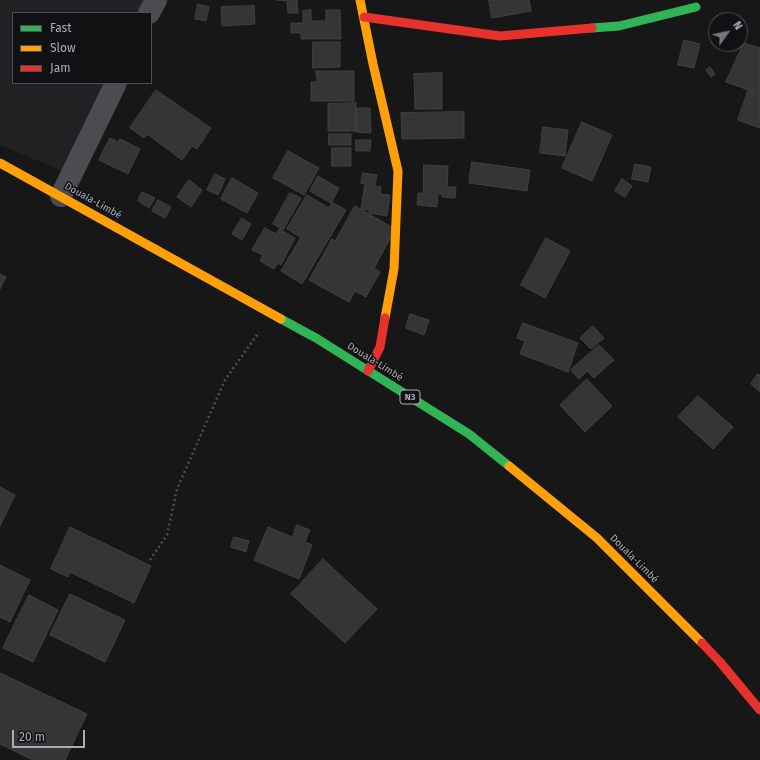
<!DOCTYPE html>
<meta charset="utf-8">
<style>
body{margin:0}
#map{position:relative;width:760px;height:760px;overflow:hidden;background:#171717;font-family:"Fira Sans",sans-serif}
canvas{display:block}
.legend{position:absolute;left:12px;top:12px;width:140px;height:72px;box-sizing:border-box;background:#111113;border:1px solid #4d4f55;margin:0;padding:5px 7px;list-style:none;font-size:12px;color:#a8adb8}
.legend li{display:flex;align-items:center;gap:8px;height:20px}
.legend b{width:20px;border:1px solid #4d4f55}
.north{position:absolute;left:708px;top:12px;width:40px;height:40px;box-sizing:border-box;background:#111113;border:1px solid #4d4f55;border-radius:50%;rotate:57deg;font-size:11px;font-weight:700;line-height:16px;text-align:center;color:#a8adb8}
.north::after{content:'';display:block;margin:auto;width:14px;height:18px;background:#757880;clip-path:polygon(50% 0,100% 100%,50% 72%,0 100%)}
.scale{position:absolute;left:12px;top:730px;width:73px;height:18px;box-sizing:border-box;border:2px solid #a8adb8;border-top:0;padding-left:5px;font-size:12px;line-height:14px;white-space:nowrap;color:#a8adb8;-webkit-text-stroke:3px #111113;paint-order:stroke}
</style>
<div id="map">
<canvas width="760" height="760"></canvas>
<ul class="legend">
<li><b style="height:5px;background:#30b455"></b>Fast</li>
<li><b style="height:5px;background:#ff9f0a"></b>Slow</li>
<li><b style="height:5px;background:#e5322d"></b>Jam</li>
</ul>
<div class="north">N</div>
<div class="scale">20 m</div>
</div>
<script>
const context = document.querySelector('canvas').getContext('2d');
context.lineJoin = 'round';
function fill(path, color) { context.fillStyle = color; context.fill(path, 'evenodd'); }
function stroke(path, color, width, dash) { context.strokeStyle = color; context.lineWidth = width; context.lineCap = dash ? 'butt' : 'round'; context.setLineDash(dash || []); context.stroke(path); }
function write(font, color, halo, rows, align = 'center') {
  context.font = font + ' "Fira Sans",sans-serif'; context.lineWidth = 3; context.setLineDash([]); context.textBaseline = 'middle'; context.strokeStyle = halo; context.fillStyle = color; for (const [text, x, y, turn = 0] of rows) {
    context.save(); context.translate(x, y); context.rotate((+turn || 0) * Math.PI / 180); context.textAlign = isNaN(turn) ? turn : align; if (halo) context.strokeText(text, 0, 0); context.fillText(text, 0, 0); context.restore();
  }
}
fill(new Path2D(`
 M0,0h163l-12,25v-12h-138v70h112l-48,94 -77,-32z`), '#212123');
const building = new Path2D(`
 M277,0h20l1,13h-10l-1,-12z
 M489,0h40l2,11 -39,7z
 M198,4l11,3 -3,14 -11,-2z
 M254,6l1,18 -33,2 -1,-19z
 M311,10v11h15v-11h14l1,29h-40v-6h-10v-10h12v-12z
 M684,40l16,4 -6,24 -16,-3z
 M313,42h27v25l-27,1z
 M744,43l16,5v46l-34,-12z
 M710,67l5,7 -4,3 -5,-7z
 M316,71h38v30h-43v-19h6z
 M442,73v36h-27l-1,-35z
 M156,90l55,38 -14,21 -5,-3 -10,14 -35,-26 -3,4 -14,-10z
 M748,91l12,4v33l-22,-8z
 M356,103v28h-28v-27z
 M357,108h13l1,25 -14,-1z
 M464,112v26l-62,1 -1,-26z
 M582,122l30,13 -20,46 -30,-13z
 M543,127l25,3 -3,26 -25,-3z
 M329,134h22v11h-22z
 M110,138l8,4 2,-3 20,10 -12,25 -29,-14z
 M356,140h15l-1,11h-14z
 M332,148h19v18h-19z
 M288,151l31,17 -15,27 -31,-17z
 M472,162l58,8 -3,21 -58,-8z
 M635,164l16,3 -3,15 -16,-3z
 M424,165l24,1 -1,21h9l-1,11 -13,-1v-3h-4l-1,13 -20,-2 1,-12h5z
 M363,173l14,2 -2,11 6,1 -1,7 10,1 -3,21 -18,-3v-3l-8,-1 4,-25 -4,-1z
 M215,174l10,5 -7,16 -11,-5z
 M318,176l21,12 -8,15 -21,-12z
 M232,178l26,15 -11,20 -26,-14z
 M622,179l10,7 -7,11 -10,-6z
 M189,180l13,10 -11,17 -14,-10z
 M142,192l13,6 -6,10 -11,-7z
 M290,193l11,5 -18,32 -10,-6z
 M307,195l22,13 3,-6 14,8 -44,74 -21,-13 20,-34 -14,-8z
 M158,200l13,7 -6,11 -13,-7z
 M355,206l40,23 -21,39 6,4 -14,25 -11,-6 -6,11 -40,-22 23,-41 3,2z
 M242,218l9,6 -9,16 -10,-6z
 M265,228l11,6 3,-5 16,9 -14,27 -3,-2 -4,6 -14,-8 3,-6 -11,-5z
 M546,238l24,13 -25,47 -24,-13z
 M0,274l6,3 -6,12z
 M410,314l19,6 -5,15 -18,-7z
 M523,323l55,20 -10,29 -48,-18 5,-13 -8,-3z
 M593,326l11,12 -13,11 -11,-11z
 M599,345l15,15 -20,18 -7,-7 -8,8 -8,-9z
 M758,374l2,1v17l-9,-8z
 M587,379l25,27 -27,26 -25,-27z
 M698,396l35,31 -20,22 -35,-32z
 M0,487l15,8 -15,31z
 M297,525l13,5 -5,12 7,3 -13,34 -45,-19 14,-33 24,10z
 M70,527l81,39 -17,37 -64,-31 -2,5 -17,-8z
 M234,537l15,4 -3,11 -15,-5z
 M323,559l54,50 -32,34 -54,-49z
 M0,565l30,15 -20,42 -10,-5z
 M70,594l55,26 -20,42 -55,-27z
 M29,595l29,15 -25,52 -30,-14z
 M0,673l87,41 -22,46h-32l-33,-16z`);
fill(building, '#353536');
stroke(building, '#3f4043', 1);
stroke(new Path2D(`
 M150,560l17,-25 10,-46 48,-109 34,-48`), '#4d4e52', 2.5, [2, 3]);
stroke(new Path2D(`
 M149,13l7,-13
 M61,196l55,-113`), '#4b4c50', 22);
stroke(new Path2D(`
 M592,28l27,-2 77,-19
 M281,319l35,19 153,96 40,32`), '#30b455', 9);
stroke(new Path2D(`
 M360,0l13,64 25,107 -4,98 -9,49
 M0,163l281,156
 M509,466l88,72 105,105`), '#ff9f0a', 9);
stroke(new Path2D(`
 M364,17l136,19 92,-8
 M368,371l12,-24 5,-29
 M702,643l18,19 40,48`), '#e5322d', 9);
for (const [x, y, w] of [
 [410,397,20]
]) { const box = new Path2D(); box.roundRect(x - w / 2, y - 7, w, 14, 3); context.fillStyle = '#111113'; context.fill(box); stroke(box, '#a8adb8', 1); }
write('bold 9px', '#a8adb8', null, [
 ["N3",410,397]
]);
write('10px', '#a8adb8', '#111113', [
 ["Douala-Limbé",93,201,29],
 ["Douala-Limbé",375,362,32],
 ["Douala-Limbé",634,559,45]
]);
</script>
